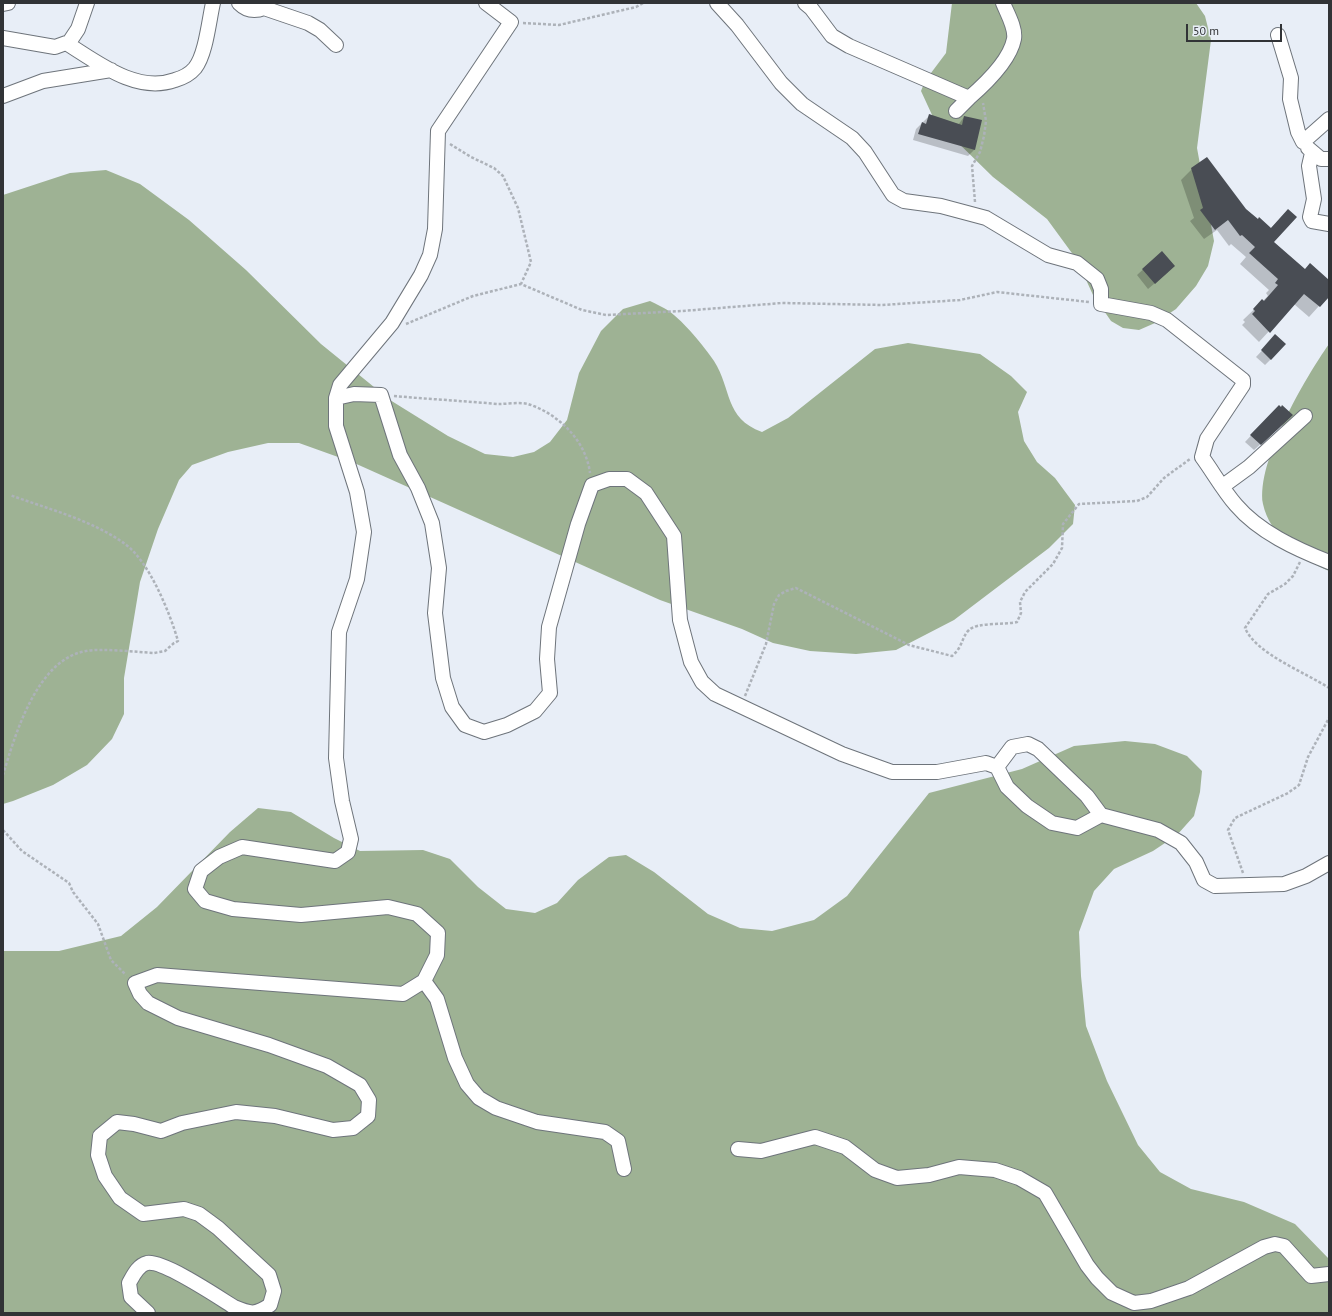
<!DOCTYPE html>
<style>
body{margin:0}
#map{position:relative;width:1332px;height:1316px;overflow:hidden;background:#e8eef7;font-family:"PT Sans",sans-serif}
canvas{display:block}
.frame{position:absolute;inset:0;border:4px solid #313336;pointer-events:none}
.scale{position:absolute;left:1186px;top:24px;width:96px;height:18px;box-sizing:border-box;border:2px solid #313336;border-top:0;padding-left:5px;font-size:12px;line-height:14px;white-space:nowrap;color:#313336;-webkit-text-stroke:3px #e8eef7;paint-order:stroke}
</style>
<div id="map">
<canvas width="1332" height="1316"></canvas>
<div class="frame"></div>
<div class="scale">50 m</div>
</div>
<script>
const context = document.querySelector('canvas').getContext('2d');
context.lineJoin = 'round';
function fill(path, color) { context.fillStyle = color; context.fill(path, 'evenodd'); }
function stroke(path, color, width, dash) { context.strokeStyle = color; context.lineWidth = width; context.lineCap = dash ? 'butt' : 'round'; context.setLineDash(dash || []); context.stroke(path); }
fill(new Path2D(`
 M952,3h244l9,13 6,24 -14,108 17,93 -6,25 -12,20 -20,23 -21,14 -16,7 -16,-2 -12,-7 -18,-26 -16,-35 -30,-41 -54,-42 -46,-45 -14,-15 -12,-26 4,-10 21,-28z
 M106,170l34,14 49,36 57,50 75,74 69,56 58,36 37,18 28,3 21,-5 16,-10 17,-22 12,-47 22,-42 22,-22 27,-8c6,3 13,6 19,10 15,11 35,35 45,50 18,28 10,57 48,71l26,-14 87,-69 33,-6 72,11 31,22 16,16 -9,20 6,29 13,21 18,16 20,27 -2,19 -24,24 -95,72 -58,30 -40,4 -46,-3 -37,-8 -31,-14 -82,-29 -308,-138 -53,-19h-31l-40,9 -36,13 -13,15 -21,49 -18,53 -16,96v36l-12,25 -25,26 -34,20 -40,16 -10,3v-609l67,-22z
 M1329,344v227c-27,-11 -60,-37 -66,-67 -7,-42 42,-126 66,-160z
 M1125,741l30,3 32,12 15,15 -2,21 -6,24 -17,19 -24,16 -39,18 -20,22 -15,41 2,44 5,50 21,55 31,64 22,27 31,17 53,13 51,22 34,35v54h-1326v-362h56l62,-15 36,-29 73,-75 28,-24 33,4 43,26 26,13 63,-1 27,9 28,28 28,22 29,4 22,-10 21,-23 31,-23 17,-2 28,17 54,42 32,14 32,3 42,-11 33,-24 82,-103 93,-24 52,-23z`), '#9eb294');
fill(new Path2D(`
 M929,116l29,9 6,-8 17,4 -7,29 -6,6 -55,-16 3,-11z
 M1192,169l78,60 18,-19 -15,32 31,28 25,13v12l-20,22 -15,-13 -35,38 -17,-17 3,-3 -2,-2 25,-24 -2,-3 3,-3 -29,-26 6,-7 -15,-13 -2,2 -12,-16 -13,9 -14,-18 4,-3 -13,-38z
 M1161,253l7,19 -20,17 -11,-14z
 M1270,342l1,17 -6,6 -9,-8z
 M1273,412l13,9 -32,29 -9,-8z`), '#0003');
fill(new Path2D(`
 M929,114l33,11 2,-9 18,4 -7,30 -57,-16 4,-12 4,2z
 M1207,157l39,52 12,10 1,-2 12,11 17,-19 9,8 -23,25 31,27 5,-6 19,17v17l-9,10 -16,-13 -34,39 -18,-19 3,-3 -2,-2 9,-10 2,2 14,-16 -3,-2 3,-4 -29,-26 6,-6 -13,-12 -2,1 -12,-16 -13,10 -15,-20 3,-2 -12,-40z
 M1162,251l13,15 -20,18 -13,-15z
 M1275,334l11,10 -15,16 -10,-10z
 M1279,405l2,2 1,-2 11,10 -32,30 -11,-10z`), '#494d54');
const minor = new Path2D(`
 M239,3c8,8 15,9 25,5l44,15 12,7 16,15
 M717,3l20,22 44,58 21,21 50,34 13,14 28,43 11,6 37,5 45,12 62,37 29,8 20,16 4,10v15l50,9 16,7 76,60v5l-36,54 -5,18c11,15 21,33 34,48 23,27 60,44 93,57
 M805,3l6,5 21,28 17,10 120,52c15,-13 41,-38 45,-59 2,-11 -7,-26 -11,-36
 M3,4l5,-1
 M1278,35l13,43 -1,21 8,33 5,10 26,-23
 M3,38l52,9 11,-4c31,19 70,51 109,37 7,-2 15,-6 20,-12 11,-14 14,-48 18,-65
 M68,44l10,-15 9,-26
 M3,96l40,-15 68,-11
 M956,111l13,-13
 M1308,148l13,11h8
 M1312,153l-3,13 5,33 -4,18 2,4 17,3
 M336,398l18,-4 27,1 19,60 18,33 14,35 7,45 -4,45 8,65 9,29 13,18 19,7 23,-7 28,-14 15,-18 -3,-34 2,-32 29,-103 14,-39 17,-6h18l19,14 28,43 6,84 11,42 11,20 13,12 127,60 50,18h45l49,-9 11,4 10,20 20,19 25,17 25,5 24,-13 57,15 23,13 15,19 8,18 11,6 69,-2 22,-8 23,-13
 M1223,486l26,-19 56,-51
 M997,767l15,-20 16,-3 10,5 49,47 14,19
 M424,981l13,18 18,59 12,26 12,14 17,10 41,14 68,10 13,9 6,28
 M738,1149l23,2 54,-14 30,10 30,23 22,8 32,-3 30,-8 36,3 24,8 26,15 42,72 10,13 15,15 22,10 17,-2 38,-13 75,-41 11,-3 9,2 27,30 18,-2
 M148,1313l-17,-16 -2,-14c4,-7 9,-18 18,-20 16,-3 71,34 87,44 17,7 21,8 36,-2l4,-14 -5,-16 -51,-47 -19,-14 -15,-5 -41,5 -23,-16 -15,-22 -7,-21 2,-19 17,-14 17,2 27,7 21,-8 54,-11 39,4 58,14 20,-2 15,-12 1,-16 -9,-15 -33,-19 -58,-21 -91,-27 -30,-15 -8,-9 -5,-11 22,-8 246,19 21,-13 13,-26 1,-22 -21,-19 -29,-7 -87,8 -68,-6 -28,-8 -10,-12 6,-18 18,-14 23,-10 93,14 13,-9 3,-13 -9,-38 -6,-43 3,-126 18,-53 7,-47 -7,-40 -21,-66v-28l4,-13 52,-62 29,-48 9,-20 5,-26 3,-98 73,-109 -25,-19`);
stroke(minor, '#6e747b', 16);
stroke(new Path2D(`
 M523,23l36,2 77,-18 7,-4
 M450,144l21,13 23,11 9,8 15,32 13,54 -10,22 61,26 24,5 76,-4 100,-8 100,2 78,-5 37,-8 92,10
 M975,202l-3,-36 8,-14 4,-16 2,-15 -3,-18
 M406,324l67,-28 48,-12
 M394,396c34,3 69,5 104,8 9,0 21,-2 30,0 31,10 58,37 62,69
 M1300,562l-7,14 -8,8 -17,10 -23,34c11,26 60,44 84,60
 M745,696l21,-52 8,-40 5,-9 7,-4 10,-3 113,57 43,11c11,-9 10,-20 17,-26 8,-8 36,-5 48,-8l4,-9 -1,-11 5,-10 28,-28 9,-16 1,-24 16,-20 58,-3 10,-4 17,-19 26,-19
 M3,775c12,-40 34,-116 83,-124 17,-3 49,1 68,2l11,-2 9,-8 4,-2c-8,-28 -29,-80 -53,-97 -33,-24 -77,-35 -115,-49
 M3,830l19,21 47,32 4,9 25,32 13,36 15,15
 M1243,873l-15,-43 7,-12 53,-25 11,-8 9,-28 21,-39`), '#adb2b9', 2.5, [3, 2]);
stroke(minor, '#fff', 14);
</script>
